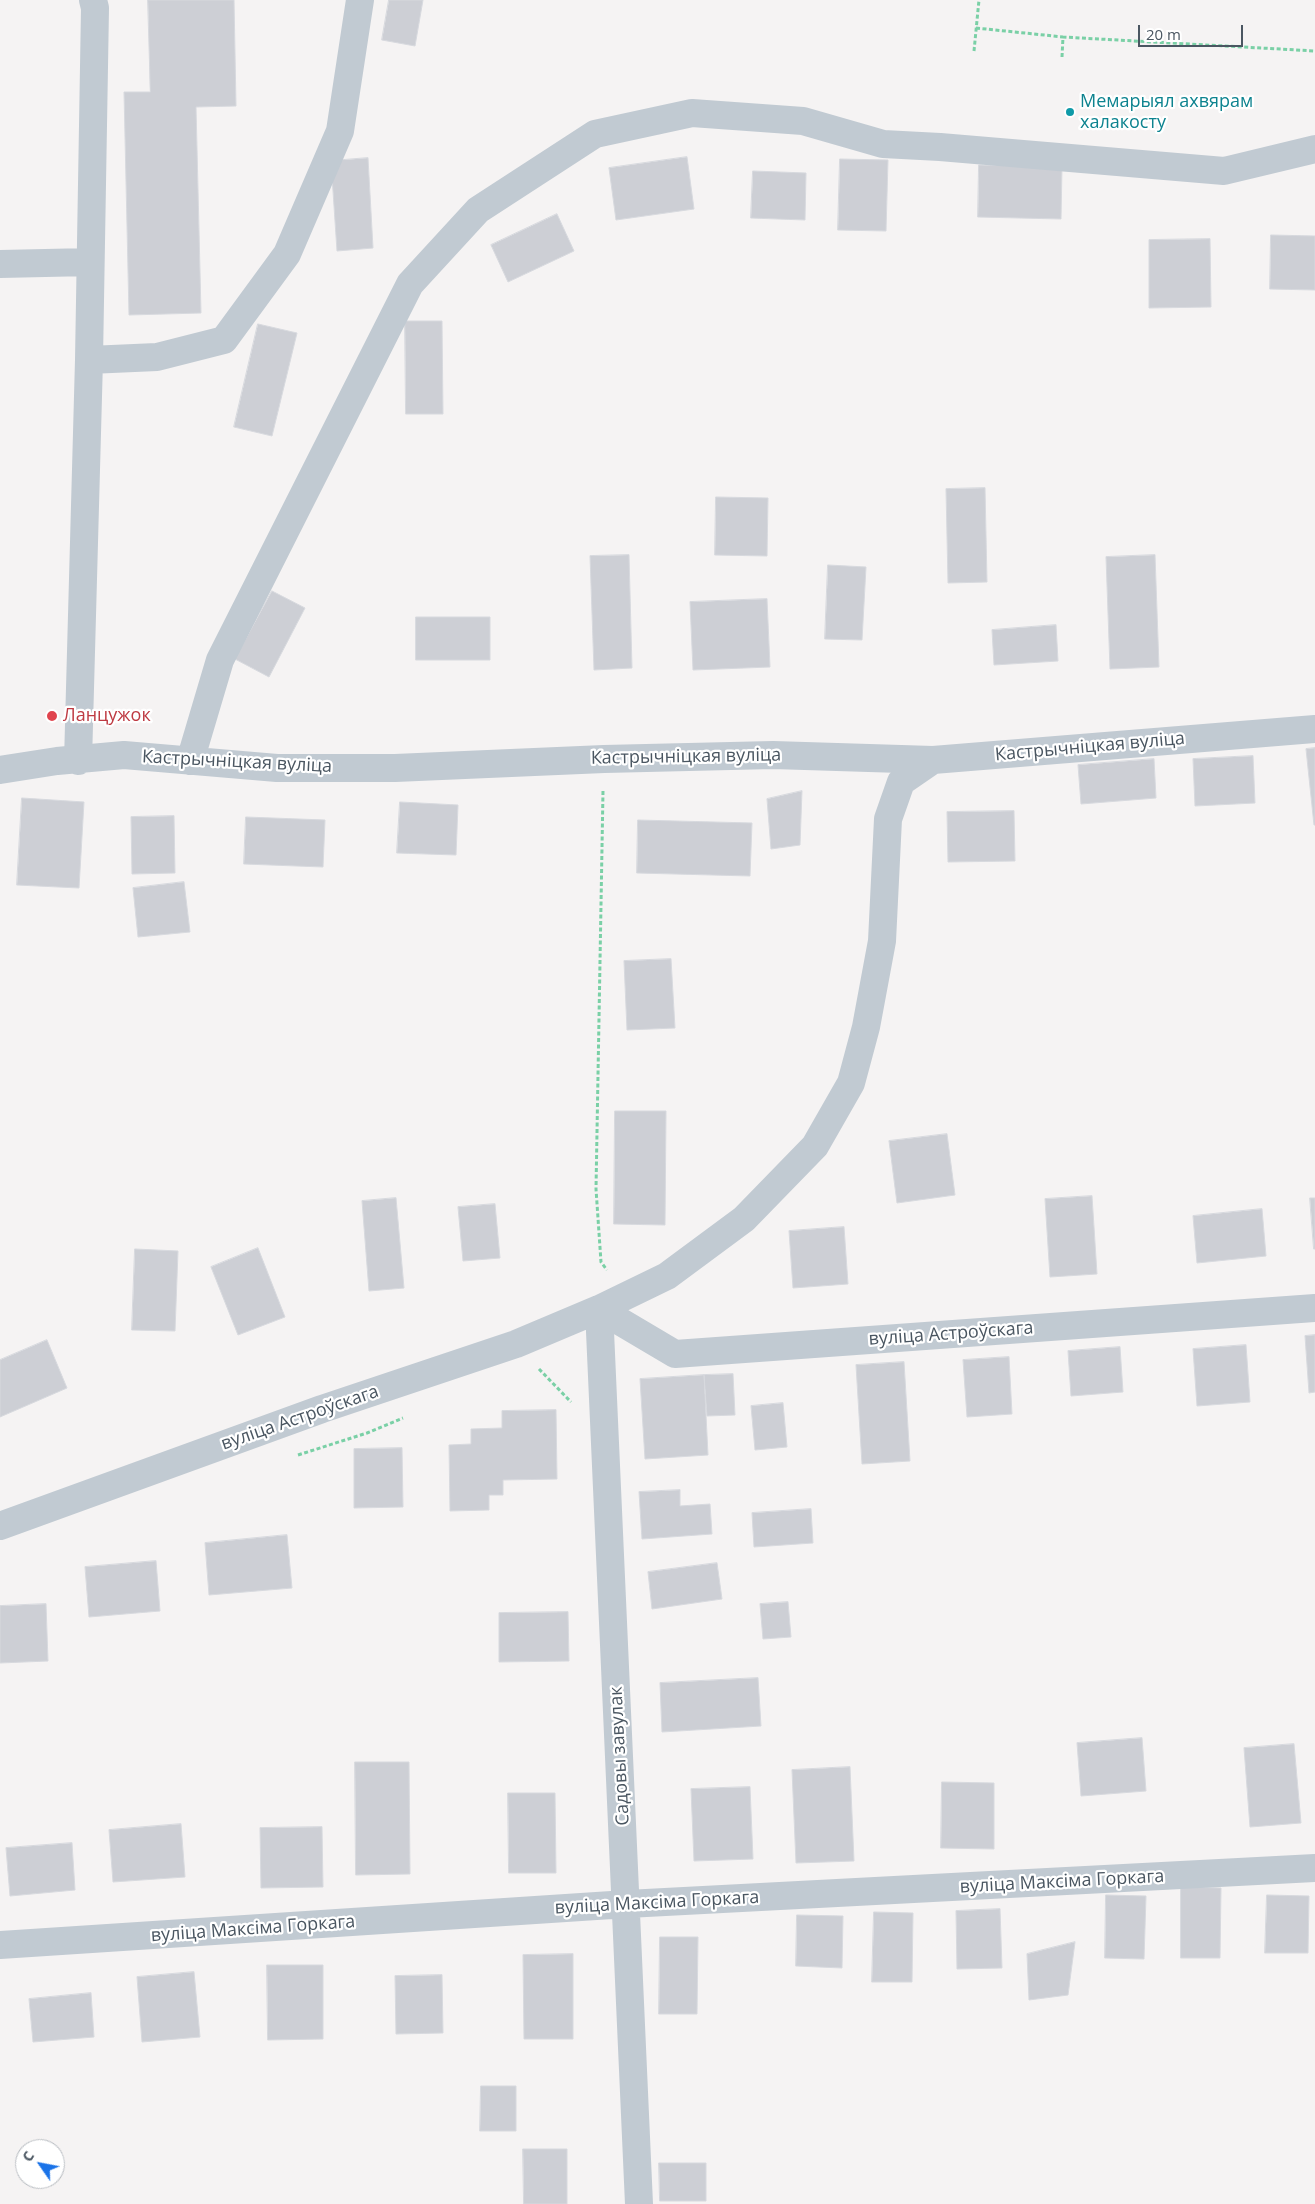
<!DOCTYPE html>
<meta charset="utf-8">
<style>
body{margin:0}
#map{position:relative;width:1315px;height:2204px;overflow:hidden;background:#f5f3f3;font-family:"Open Sans",sans-serif}
canvas{display:block}
.north{position:absolute;left:15px;top:2139px;width:50px;height:50px;box-sizing:border-box;background:#fff;border:1px solid #b7bbc0;border-radius:50%;rotate:303deg;font-size:14px;font-weight:700;line-height:20px;text-align:center;color:#4a5661}
.north::after{content:'';display:block;margin:auto;width:18px;height:22px;background:#1a73e8;clip-path:polygon(50% 0,100% 100%,50% 72%,0 100%)}
.scale{position:absolute;left:1138px;top:25px;width:105px;height:22px;box-sizing:border-box;border:2px solid #4a5661;border-top:0;padding-left:6px;font-size:15px;line-height:18px;white-space:nowrap;color:#4a5661;-webkit-text-stroke:4px #fff;paint-order:stroke}
</style>
<div id="map">
<canvas width="1315" height="2204"></canvas>
<div class="north">С</div>
<div class="scale">20 m</div>
</div>
<script>
const context = document.querySelector('canvas').getContext('2d');
context.lineJoin = 'round';
function fill(path, color) { context.fillStyle = color; context.fill(path, 'evenodd'); }
function stroke(path, color, width, dash) { context.strokeStyle = color; context.lineWidth = width; context.lineCap = dash ? 'butt' : 'round'; context.setLineDash(dash || []); context.stroke(path); }
function write(font, color, halo, rows, align = 'center') {
  context.font = font + ' "Open Sans",sans-serif'; context.lineWidth = 4.5; context.setLineDash([]); context.textBaseline = 'middle'; context.strokeStyle = halo; context.fillStyle = color; for (const [text, x, y, turn = 0] of rows) {
    context.save(); context.translate(x, y); context.rotate((+turn || 0) * Math.PI / 180); context.textAlign = isNaN(turn) ? turn : align; if (halo) context.strokeText(text, 0, 0); context.fillText(text, 0, 0); context.restore();
  }
}
const building = new Path2D(`
 M148,0h86l2,106 -40,1 5,206 -72,2 -5,-223h26z
 M389,0h34l-8,46 -33,-6z
 M687,157l7,52 -78,11 -7,-52z
 M368,158l5,90 -36,3 -6,-90z
 M840,159l48,1 -2,71 -48,-1z
 M979,165l83,2 -1,52 -83,-2z
 M753,171l53,2 -1,47 -54,-2z
 M557,214l17,37 -66,31 -17,-37z
 M1271,235l44,1v54l-45,-1z
 M1210,239l1,68 -62,1v-68z
 M405,321h37l1,93h-37z
 M258,324l39,9 -25,103 -38,-9z
 M985,488l2,94 -39,1 -2,-94z
 M716,497l52,1 -1,58 -52,-1z
 M629,555l3,113 -38,2 -4,-114z
 M1155,555l4,112 -49,2 -4,-112z
 M828,565l38,2 -4,73 -37,-1z
 M272,591l33,17 -36,69 -34,-18z
 M767,599l3,68 -77,3 -3,-68z
 M416,617h74v43h-74z
 M1056,625l2,36 -64,4 -2,-35z
 M1315,748v77h-1l-8,-76z
 M1253,756l2,47 -60,3 -2,-47z
 M1154,759l2,39 -75,6 -3,-39z
 M802,791l-2,54 -29,4 -4,-50z
 M22,798l62,4 -5,86 -62,-3z
 M400,802l58,3 -2,50 -59,-2z
 M1014,811l1,50 -67,1 -1,-50z
 M174,816l1,57 -43,1 -1,-57z
 M246,817l79,3 -2,47 -79,-3z
 M638,820l114,3 -2,53 -113,-3z
 M184,882l6,50 -52,5 -5,-49z
 M671,959l4,69 -48,2 -3,-69z
 M615,1111h51l-1,114 -51,-1z
 M947,1134l8,61 -58,8 -8,-62z
 M1092,1196l5,78 -47,3 -5,-78z
 M396,1198l8,90 -35,3 -7,-90z
 M1310,1198h5v51h-1z
 M495,1204l5,54 -37,3 -5,-54z
 M1262,1209l4,47 -69,7 -4,-47z
 M844,1227l4,57 -55,4 -4,-57z
 M258,1248l27,69 -47,18 -27,-68z
 M135,1249l43,2 -3,80 -43,-1z
 M1315,1335v57l-6,1 -4,-57z
 M47,1340l20,48 -67,29v-57z
 M1246,1345l4,57 -53,4 -4,-57z
 M1120,1347l3,45 -52,4 -3,-45z
 M1009,1357l3,57 -45,3 -4,-57z
 M904,1362l6,99 -48,3 -6,-99z
 M733,1374l2,41 -28,1 -3,-41z
 M704,1375l4,80 -63,4 -5,-80z
 M783,1403l4,44 -32,3 -4,-44z
 M556,1410l1,69 -54,1v15h-14v15l-39,1 -1,-66 22,-1v-15l31,-1v-17z
 M402,1448l1,59 -49,1v-59z
 M680,1490v16l30,-2 2,30 -70,5 -3,-47z
 M811,1509l2,34 -59,4 -2,-34z
 M287,1535l5,53 -83,7 -4,-52z
 M156,1561l4,50 -71,6 -4,-50z
 M717,1563l5,36 -70,10 -4,-37z
 M788,1602l3,35 -28,2 -3,-35z
 M46,1604l2,57 -48,2v-57z
 M568,1612l1,49 -70,1v-49z
 M758,1678l3,48 -99,6 -2,-49z
 M1142,1738l4,53 -65,5 -4,-53z
 M1294,1744l7,79 -51,4 -6,-79z
 M355,1762h54l1,112 -54,1z
 M850,1767l4,94 -58,2 -4,-93z
 M942,1782l52,1v66l-53,-1z
 M750,1787l3,72 -59,2 -3,-72z
 M508,1793h47l1,80h-47z
 M181,1824l4,53 -72,5 -4,-52z
 M322,1827l1,60 -62,1 -1,-60z
 M72,1843l3,47 -65,6 -4,-48z
 M1181,1887l40,1 -1,70h-39z
 M1106,1895l40,1 -2,63 -39,-1z
 M1267,1895l42,1 -1,57h-43z
 M1000,1909l2,59 -45,1 -1,-58z
 M874,1912l39,1 -1,69h-40z
 M797,1915l46,1 -1,52 -46,-2z
 M660,1937h38l-1,77h-38z
 M1075,1942l-7,53 -39,5 -2,-46z
 M573,1954v85h-49l-1,-84z
 M267,1965h56v74l-55,1z
 M194,1972l6,65 -58,5 -5,-65z
 M442,1975l1,58 -47,1 -1,-58z
 M91,1993l3,44 -61,5 -4,-43z
 M481,2086h35v45h-36z
 M523,2149h44v55h-43z
 M659,2163h47v38h-46z`);
fill(building, '#cdcfd5');
stroke(building, '#d7d9de', 1);
stroke(new Path2D(`
 M976,28l87,9
 M974,51l5,-51
 M1062,57l1,-20 252,14
 M603,791l-7,398 5,73 6,8
 M539,1369l32,33
 M298,1455l69,-22 36,-15`), '#7ad0a6', 3, [4, 2.5]);
stroke(new Path2D(`
 M0,264l90,-2
 M89,360l68,-3 67,-17 63,-86 53,-123 20,-131
 M78,761l11,-401 6,-352 -2,-8
 M190,761l30,-101 190,-376 68,-74 117,-76 97,-21 111,8 80,23 57,3 284,24 91,-22
 M0,770l57,-9 67,-6 153,13h118l209,-9 169,-4 160,5 382,-31
 M599,1309l40,895
 M599,1309l76,45 640,-46
 M0,1526l322,-117 194,-65 83,-35 68,-33 77,-57 71,-73 36,-63 15,-56 16,-86 6,-122 13,-37 32,-22
 M0,1945l627,-41 688,-36`), '#c1cad2', 28);
for (const [x, y, r, color] of [
 [1070,112,5,"#0f9aa8"],
 [52,716,6,"#e0444e"]
]) { const dot = new Path2D(); dot.arc(x, y, r, 0, 2 * Math.PI); context.fillStyle = color; context.fill(dot); stroke(dot, '#fff', 2); }
write('18px', '#0d838f', '#fff', [
 ["Мемарыял ахвярам",1080,102],
 ["халакосту",1080,123]
], 'left');
write('18px', '#be3a42', '#fff', [
 ["Ланцужок",63,716]
], 'left');
write('18px', '#4a5661', '#fff', [
 ["Кастрычніцкая вуліца",1090,747,-5],
 ["Кастрычніцкая вуліца",686,757,-1],
 ["Кастрычніцкая вуліца",237,762,3],
 ["вуліца Астроўскага",951,1334,-4],
 ["вуліца Астроўскага",300,1418,-19],
 ["Садовы завулак",620,1756,-93],
 ["вуліца Максіма Горкага",1062,1882,-3],
 ["вуліца Максіма Горкага",657,1903,-3],
 ["вуліца Максіма Горкага",253,1929,-4]
]);
</script>
